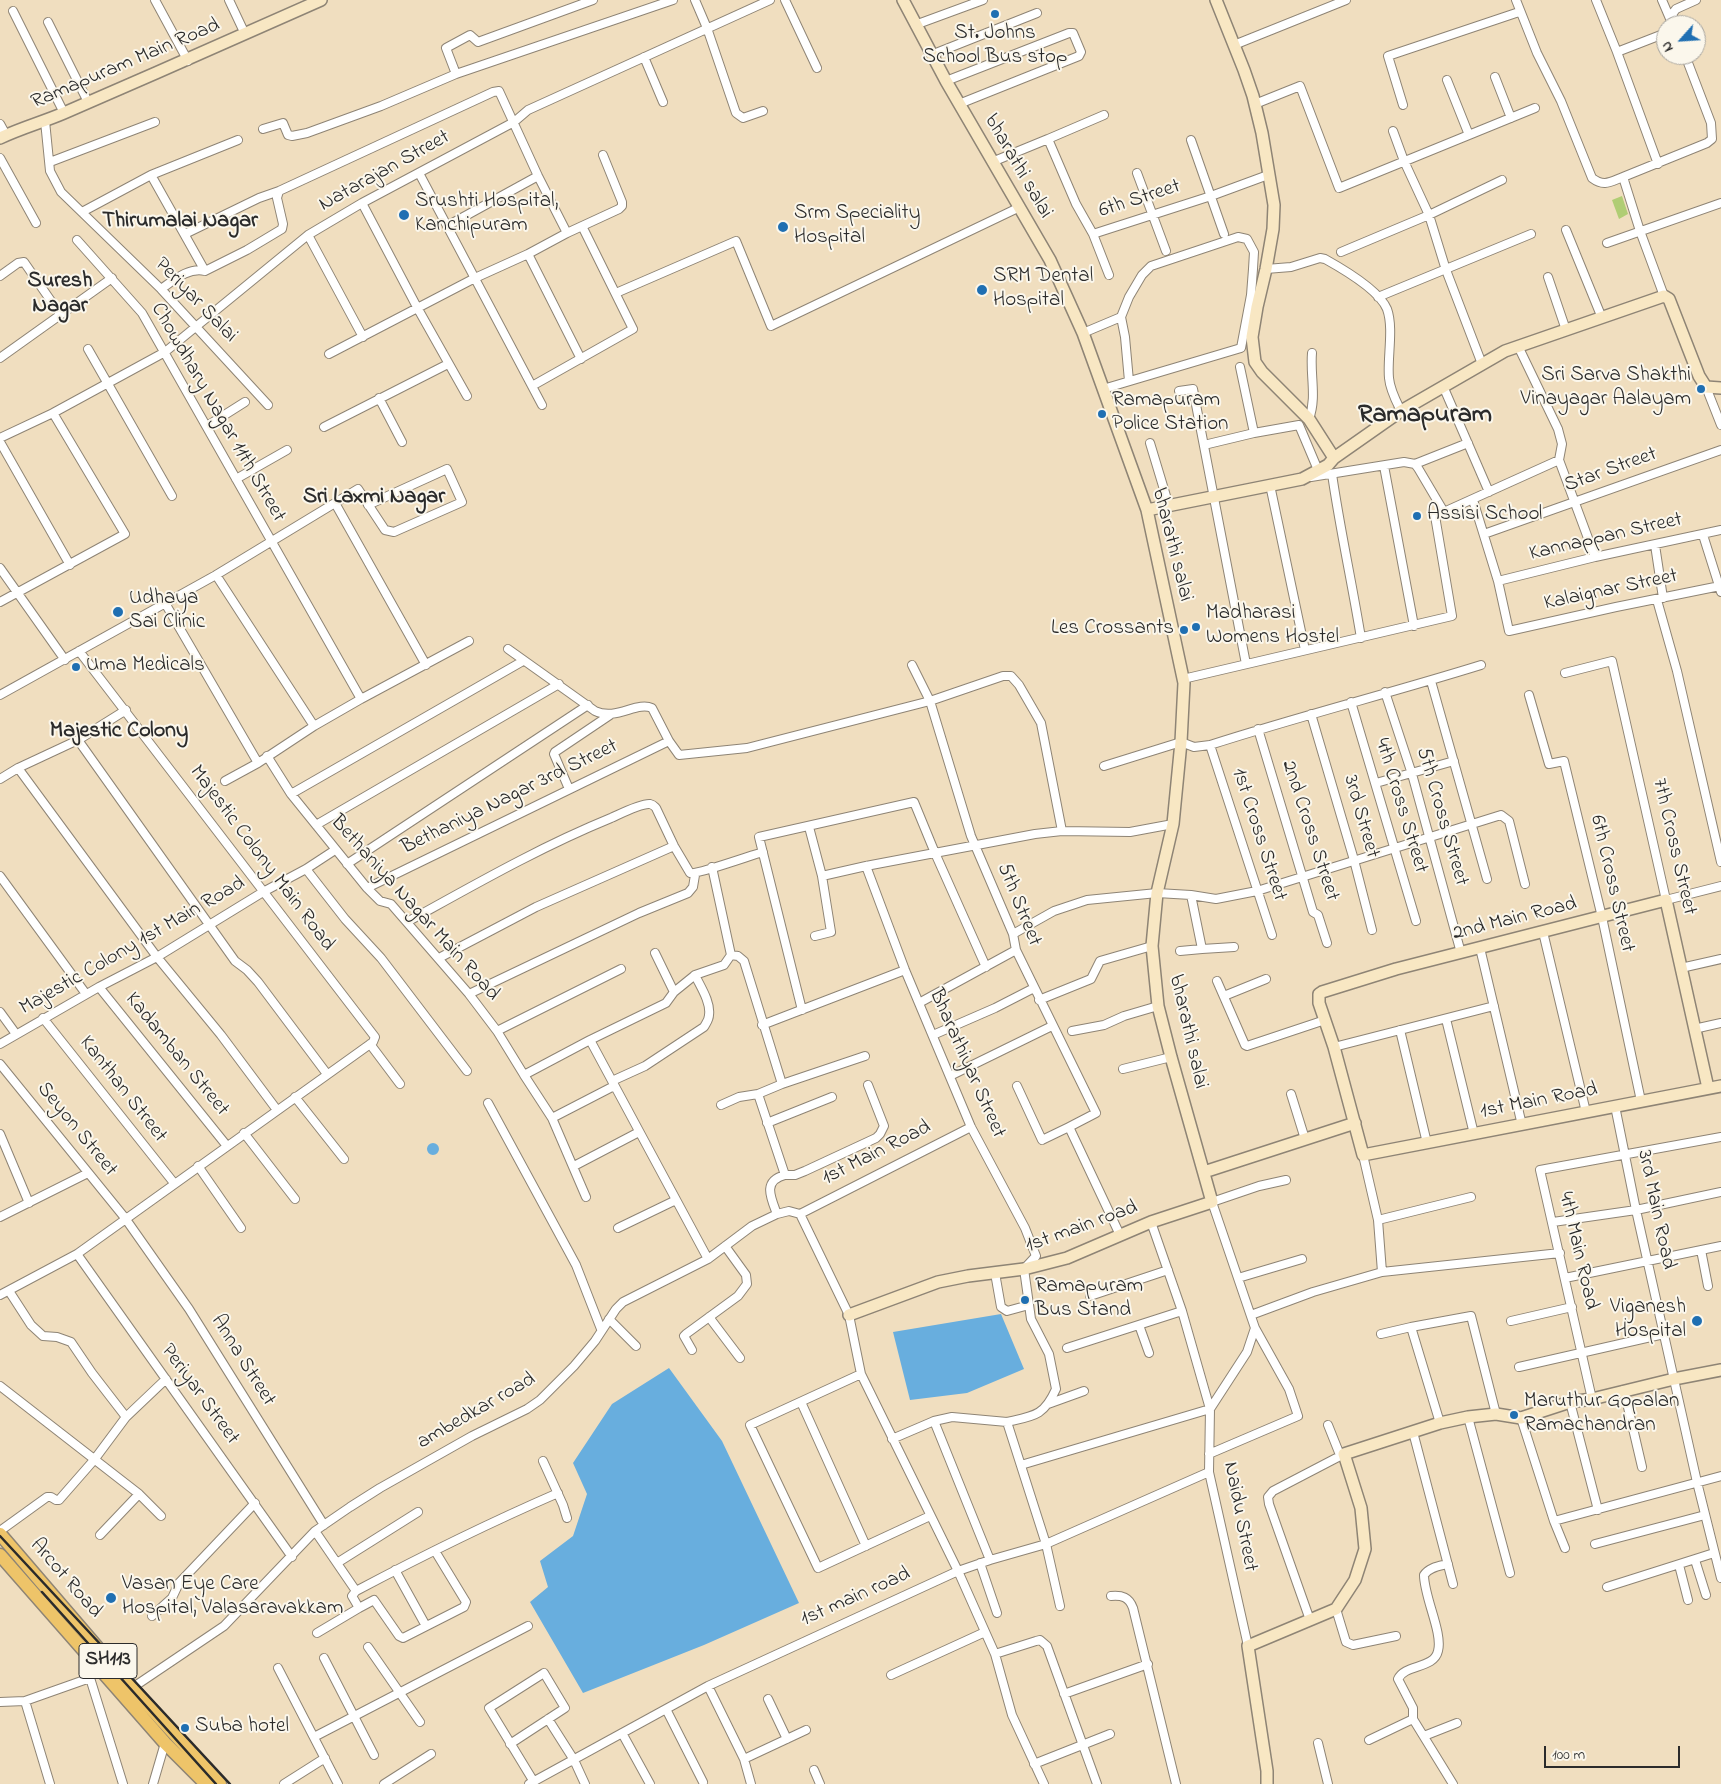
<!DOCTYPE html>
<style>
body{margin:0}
#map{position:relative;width:1721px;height:1784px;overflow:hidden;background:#f0debf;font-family:"Indie Flower",sans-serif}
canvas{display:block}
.north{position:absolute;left:1656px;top:15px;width:50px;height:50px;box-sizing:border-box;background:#fbf7ec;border:1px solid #a8a59f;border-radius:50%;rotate:244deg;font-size:14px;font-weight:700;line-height:20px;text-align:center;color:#2b2b2b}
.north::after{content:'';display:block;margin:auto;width:18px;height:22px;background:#1f6fb2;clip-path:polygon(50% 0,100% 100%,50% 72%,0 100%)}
.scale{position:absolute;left:1544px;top:1746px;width:136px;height:22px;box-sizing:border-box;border:2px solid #2b2b2b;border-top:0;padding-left:6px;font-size:15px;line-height:18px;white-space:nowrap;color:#2b2b2b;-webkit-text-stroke:4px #fbf7ec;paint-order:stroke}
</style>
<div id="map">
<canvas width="1721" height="1784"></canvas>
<div class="north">N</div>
<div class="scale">100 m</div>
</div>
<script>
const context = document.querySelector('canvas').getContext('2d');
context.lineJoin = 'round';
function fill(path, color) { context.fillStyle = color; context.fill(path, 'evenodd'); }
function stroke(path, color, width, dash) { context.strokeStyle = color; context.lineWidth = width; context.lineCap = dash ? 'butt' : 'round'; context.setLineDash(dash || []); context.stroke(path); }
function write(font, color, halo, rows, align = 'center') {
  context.font = font + ' "Indie Flower",sans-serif'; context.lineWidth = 4; context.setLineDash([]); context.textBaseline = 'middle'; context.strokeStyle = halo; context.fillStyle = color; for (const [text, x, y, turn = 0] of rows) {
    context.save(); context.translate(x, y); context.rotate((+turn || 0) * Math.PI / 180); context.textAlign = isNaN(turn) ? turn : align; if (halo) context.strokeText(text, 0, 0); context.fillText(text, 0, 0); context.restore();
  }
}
fill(new Path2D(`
 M1622,196l6,18 -9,5 -7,-19z`), '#b0cd74');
fill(new Path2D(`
 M427 1149a6 6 0 1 1 12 0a6 6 0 1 1-12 0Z
 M1001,1314l23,55 -57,24 -57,7 -17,-68z
 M669,1368l53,73 77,162 -95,42 -121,48 -53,-91 18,-15 -8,-26 33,-25 14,-42 -14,-31 39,-59z`), '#68aede');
const street = new Path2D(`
 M155,0l33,61
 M229,0l16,34
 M695,0l12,28 29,85 7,5 20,-7
 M785,0l32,68
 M1516,0l21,53 24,48 31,77c12,9 18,4 31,-1
 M1596,0l21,52 41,112
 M1662,0l9,21
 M13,11l51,102
 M48,22l40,80
 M915,25l68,-25
 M1673,25v-12l3,-4 20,-9
 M1234,45l112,-45
 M1617,52l49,-19
 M931,55l106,-42
 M644,57l19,45
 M456,74l-10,-26 24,-13 8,7 115,-42
 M1495,77l16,41
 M1447,80l22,55
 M946,81l123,-48h4l8,19 -2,4 -120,48
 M1255,104l45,-18 39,102 196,-80
 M1403,105l-15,-49 131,-44
 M45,121l5,50 11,21 100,97 107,116
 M0,124l6,11
 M263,129l20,-6 5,12 4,1 15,-3 74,-27 75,-32 217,-74
 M1393,131l11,30 25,54 17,55 36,94
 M1048,139l56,-24
 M1191,140l33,94
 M0,158l36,65
 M50,162l105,-40
 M992,162l56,-23 28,65 17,30 118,-38 57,-21
 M419,173l123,232
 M1137,173l29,78
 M151,175l54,96
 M362,203l56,106 49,87
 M82,212l69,-37 87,-35
 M447,226l91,-50
 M1566,230l36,88
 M567,233l52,-24 3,-3v-4l-19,-47
 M185,234l74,-36 20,-7 214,-99 6,-1 39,85 29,57 -39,21 -53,24 -146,76
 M1093,234l16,41
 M308,235l55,102
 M77,240l65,73 219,386
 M1607,243l114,-40
 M1341,252l88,-37 73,-35
 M528,254l53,105
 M1266,269l25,-2 29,-9 5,1c18,10 54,31 62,50 7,19 0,50 2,69 1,12 7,23 12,33
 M0,276l18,-13 6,-1 36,52
 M1548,277l18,53
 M161,289c13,-9 28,-22 44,-18l42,-21 35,-21 1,-5 -6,-26 2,-7
 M616,293l120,-52 35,85 249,-119
 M1664,296l-24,-65 -17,-54 84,-34 5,-4 -1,-16 -26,-68
 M1378,297l153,-63
 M1083,333l38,-16
 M1518,346l40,83 4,15 -3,16 36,97
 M88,349l84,147
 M0,358l112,-80
 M1240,367l14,66 45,-8 19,45
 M532,386l101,-57 -51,-103
 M1443,386l46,106
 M1706,387l15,38
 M1103,389l138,-41 10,-53 2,-26 1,-17 -7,-13 -9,-2 -87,29 -9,9 -13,22 -8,20 4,20 4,44
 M1179,391l14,-2 53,275
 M379,398l23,44
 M1309,419c8,-22 1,-43 3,-66
 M207,426l38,-24
 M324,427l124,-63
 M0,438l53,-25 112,-61 143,-117 54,-32 152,-81 14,-12 242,-110
 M0,442l70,123
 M1150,443l19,63
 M1204,445l50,-12
 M1415,464l53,-21
 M1384,466l30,160
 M1332,474c8,55 20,109 29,164
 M1311,477l93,-15 11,2 3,4 26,44
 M236,479l51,-29
 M1270,485l35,165
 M1473,500l25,81 11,50 107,-24 104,-21
 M335,503l91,162
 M1484,534l237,-84
 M1703,535l18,57
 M1655,545l8,53
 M0,568l65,92
 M216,575l98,151
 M1498,581l97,-24 126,-27
 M1657,600l20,71 44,191
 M0,602l125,-68 -72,-121
 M165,603l93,160 56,-37 47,-27 108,-58
 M508,649l87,62c21,10 42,-10 57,-3l17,33 10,14 68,-7 183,-47 41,135 42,98 3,16 80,163 -27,14
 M912,665l18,36 73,-25h8l8,9 22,38 21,108
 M1565,673l47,-12 54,239 55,-14
 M1183,679l269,-63 -17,-100 124,-56
 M1431,681l56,198
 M1385,692l27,82 49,179
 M0,695l216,-120 142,-86 27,41 9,2 68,-30 -15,-33 -79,36
 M1529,695l20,69 15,-3 38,156 39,184
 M1351,702l65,219
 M1311,714l43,146 18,70
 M1258,729l55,183 5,3 9,28
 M78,740l157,221 12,9 11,12 69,92
 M1210,745l62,190
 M267,756l24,38 76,94 13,13 11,3 78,90 28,37 27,44 66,-35 76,-37 8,-11 21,-17 29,-10 7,-10 -19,-88
 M1104,766l77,-24 13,5 16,-2c90,-29 181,-52 271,-80
 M18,768l139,189 64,78 56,75
 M0,779l18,-11 60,-28 48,-30
 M225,781l33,-18
 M1376,783l78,-22
 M569,789l-15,-35 1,-2 55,-37
 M291,794l232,-133
 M316,825l243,-141
 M809,827l13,49 9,56 -16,4
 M347,864l241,-159
 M866,866l39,104 66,157 54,101 11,28 -12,13 7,50 18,35 7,35c-12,27 -22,27 -49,33
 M306,869l39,50 36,39 86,113
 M0,876l86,118
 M822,876l44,-10 169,-32 27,-3 68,1 43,-8
 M367,888l302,-147
 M407,922c67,-37 133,-75 204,-104 9,-4 30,-15 39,-14 4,1 4,2 6,4l18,38 16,27c6,2 62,-18 73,-21
 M1543,932l43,180
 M1013,934l41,-23 33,-11 70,-7 34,2 25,4 41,-8 244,-76 8,6 16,63
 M1480,948l42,177
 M1202,949l32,-2
 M1180,951l22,-2 -11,-54
 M655,953l19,39
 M731,955l7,1 6,5 38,123 -24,10 27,81c-23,6 -14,23 -8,39
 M439,958l97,-51 138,-61
 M1681,968l40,-9
 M1217,981l28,64 2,1 78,-26
 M99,987l128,159
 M469,994l170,-81 49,-20 5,-6 2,-12
 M1224,996l42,-17
 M1039,1000l52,-21 9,-18 52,-15
 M919,1003l97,-53
 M802,1010l-43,-173 155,-35 21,51 51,114
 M0,1012l16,22
 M43,1018l131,165
 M1446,1019l28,115
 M762,1025l143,-55
 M1694,1029l27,-6
 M1400,1030l27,113
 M497,1031l124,-62
 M1072,1031l32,-6 20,-9 34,-10
 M933,1035l62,-27 39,-20
 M590,1040l118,219
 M0,1044l99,-57 58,-30 106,-65 43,-23 29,-19
 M370,1044l30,40
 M1334,1047l160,-41
 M0,1064l125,154 64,91 135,216
 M1123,1069l48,-12
 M524,1075l28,43 34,79
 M950,1076l102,-50
 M612,1081l33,-15 59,-39c2,-4 5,-7 5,-12 2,-13 -9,-29 -14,-40
 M782,1084l83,-28
 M1017,1086l25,54 27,-13 51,108
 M1291,1094l14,45
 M295,1097l49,62
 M488,1103l88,162 25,64
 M721,1105l18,-8 19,-3
 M1615,1106l21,104 61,272 24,96
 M552,1118l62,-32
 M767,1123l65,-26
 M244,1133l51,66
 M0,1134l29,69
 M1363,1155l15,65 93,-23
 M198,1166l43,62
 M574,1166l65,-34
 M785,1175h10l10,-4 71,-33 4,-4 4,-8 -16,-41
 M800,1214l171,-87
 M0,1217l88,-44
 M1378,1220l4,52 178,-19
 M1553,1222l83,-12 85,-18
 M618,1228l58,-28
 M1701,1250l7,36
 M77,1254l215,303
 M995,1273l6,34 6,4 22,-6
 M1238,1278l64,-19
 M1565,1278l156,-32
 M9,1291l22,34 12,11 14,1 14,5 21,31 34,44
 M0,1295l77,-41 296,-212 2,-5 -296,-386
 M1090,1296l78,-26
 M1251,1315l62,-23 69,-20
 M709,1317l31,41
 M609,1319l27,27
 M1511,1321l61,-14
 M1139,1325l10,28
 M1381,1334l30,-7
 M1067,1348l115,-37 -31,-89
 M692,1350l-8,-14 2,-2 52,-38 9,-12 -1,-9 -21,-29
 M1519,1367l145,-33
 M861,1374l-111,51 68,143 112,-52
 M0,1386l139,108 22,22
 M1624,1390l18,77
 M1592,1399l-52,-229 181,-33
 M801,1402l65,144
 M1570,1402l28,108
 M1048,1404l36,-13
 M1468,1417l42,156
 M1521,1418l33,103 11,27
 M934,1421l56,139
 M1440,1423l-29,-96 60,-11 25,98
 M1328,1425l12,30
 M1413,1432l40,152
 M892,1439l42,-18 18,-4 55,5 39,122 14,62
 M1209,1454l89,-38 -9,-27 -34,-61
 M543,1461l20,44 4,13
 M1021,1465l189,-56 -28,-98
 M1554,1521l167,-45
 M0,1531l47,-34h4l5,3h3l35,-40 32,-43 40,-38
 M315,1531l41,60
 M100,1535l39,-41
 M1595,1544l110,-29
 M435,1551l31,51 -2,5 -61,31 -4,-2 -25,-36 -15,8 -7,-12 4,-5c66,-35 133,-68 202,-98
 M1695,1560l11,35
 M337,1563l81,-51
 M980,1563l17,50
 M1679,1565l9,35
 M395,1570l31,56
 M1607,1587l107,-34
 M1111,1596c11,-1 18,1 22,12l43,176
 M1336,1609l10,33 7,3 43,-9
 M152,1616l20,-18 7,-15 76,-80
 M1310,1620l-41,-116 -1,-7 5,-6 71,-37
 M317,1633l42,-25
 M1248,1646l-39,-174 1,-63 37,-57 8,-24 -43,-126 47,-16 27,-6
 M368,1647l52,75
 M995,1654l41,-13 4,-1 7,6 50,138
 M324,1658l50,97
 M101,1667l-11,11 33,106
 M278,1668l60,116
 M891,1675l94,-43
 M708,1686l36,73 7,25
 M132,1688l92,-62 91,-95 35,-24 30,-19 92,-52 55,-27 13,-9 34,-34 21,-25 21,-32 7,-7 85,-43 44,-33 25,-12 12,-3 11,3 49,101 12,59 97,197 37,83 17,61 32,69
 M1064,1694l84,-30
 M768,1699l19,40
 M25,1701l25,83
 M0,1702l25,-1 65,-23
 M666,1709l37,73
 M548,1719l26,41 11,24
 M1413,1719l40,65
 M622,1733l28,51
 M1424,1736l33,-13
 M314,1737l214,-111
 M1369,1740l44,-21v-11l-15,-29c7,-15 36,-10 40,-28 5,-18 -14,-54 -14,-76 5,-8 16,-9 24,-11
 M1318,1743l10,41
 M510,1744l55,-36 -21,-35 -55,35 45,74
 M744,1759l62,-29
 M1034,1764l76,-30
 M814,1770l6,14
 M153,1784l12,-41
 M284,1784l41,-26
 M384,1784l47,-30
 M529,1784l179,-98 250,-115 32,-11 56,-16 163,-72`);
const secondary = new Path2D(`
 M1216,0l28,70 9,26 9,37 12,72 -1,24 -7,40 -9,38 -5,30 3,25 7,10 47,47 25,39
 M0,138c21,-10 43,-16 64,-25 86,-37 171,-75 257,-113
 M1147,510l155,-31 26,-14 6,-7 67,-47 104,-60 159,-55 5,3 30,77 7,11 15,1
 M1708,1088l-42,-188 -270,69 -74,23 -3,2v9l15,44 29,108 358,-69
 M1204,1172l151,-49
 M849,1315l89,-33 30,-6 56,-7 43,-11 84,-36 61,-20 -41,-145 -13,-51 -6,-60 5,-53 16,-69 8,-82 3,-59 -37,-173 -64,-177 -33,-73 -104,-179 -43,-81
 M1267,1784v-13l-19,-125 88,-37 19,-29 10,-31 -4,-41 -17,-54 96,-31 28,-6 28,-3 25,4 49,-16 22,-3 82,-20 47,-9`);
const primary = new Path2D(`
 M0,1534l132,154 88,96
 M0,1555l165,188 41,41`);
stroke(street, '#8e8475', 10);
stroke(secondary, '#8e8475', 14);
stroke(primary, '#8e8475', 15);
stroke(street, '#fff', 8);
stroke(secondary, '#f8e7c3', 11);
stroke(primary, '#eec469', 12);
stroke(new Path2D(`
 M0,1536l230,248
 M42,1592l62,69
 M101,1656l115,128`), '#2b2b2b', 2.5);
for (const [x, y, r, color] of [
 [995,14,5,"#1f6fb2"],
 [404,215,6,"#1f6fb2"],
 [783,227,6,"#1f6fb2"],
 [982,290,6,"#1f6fb2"],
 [1701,389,5,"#1f6fb2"],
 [1102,414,5,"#1f6fb2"],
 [1417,516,5,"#1f6fb2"],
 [118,612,6,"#1f6fb2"],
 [1196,627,5,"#1f6fb2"],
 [1184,630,5,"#1f6fb2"],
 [76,667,5,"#1f6fb2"],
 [1025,1300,5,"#1f6fb2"],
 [1697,1321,6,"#1f6fb2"],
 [1514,1415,5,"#1f6fb2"],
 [111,1598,6,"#1f6fb2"],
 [185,1728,5,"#1f6fb2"]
]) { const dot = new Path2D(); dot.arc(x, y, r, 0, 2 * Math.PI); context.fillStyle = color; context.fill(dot); stroke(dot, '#fbf7ec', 2); }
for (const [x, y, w] of [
 [108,1661,58]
]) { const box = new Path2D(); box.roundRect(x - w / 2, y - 17.5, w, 35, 4); context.fillStyle = '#fbf7ec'; context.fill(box); stroke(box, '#2b2b2b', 1); }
write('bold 20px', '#2b2b2b', null, [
 ["SH113",108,1661]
]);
write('21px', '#2b2b2b', '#fbf7ec', [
 ["St. Johns",995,35,"center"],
 ["School Bus stop",995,59,"center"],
 ["Srushti Hospital,",415,203],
 ["Kanchipuram",415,227],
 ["Srm Speciality",794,215],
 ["Hospital",794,239],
 ["SRM Dental",993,278],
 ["Hospital",993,302],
 ["Sri Sarva Shakthi",1691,377,"right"],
 ["Vinayagar Aalayam",1691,401,"right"],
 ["Ramapuram",1112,402],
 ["Police Station",1112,426],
 ["Assisi School",1427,516],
 ["Udhaya",129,600],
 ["Sai Clinic",129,624],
 ["Madharasi",1206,615],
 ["Womens Hostel",1206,639],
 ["Les Crossants",1174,630,"right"],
 ["Uma Medicals",86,667],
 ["Ramapuram",1035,1288],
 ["Bus Stand",1035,1312],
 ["Viganesh",1686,1309,"right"],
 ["Hospital",1686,1333,"right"],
 ["Maruthur Gopalan",1524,1403],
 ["Ramachandran",1524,1427],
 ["Vasan Eye Care",122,1586],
 ["Hospital, Valasaravakkam",122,1610],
 ["Suba hotel",195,1728]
], 'left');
write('21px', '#2b2b2b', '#fbf7ec', [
 ["Ramapuram Main Road",126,65,-23],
 ["bharathi salai",1017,167,60],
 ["Natarajan Street",385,172,-29],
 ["6th Street",1140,200,-18],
 ["Periyar Salai",195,301,46],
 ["Chowdhary Nagar 11th Street",217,413,60],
 ["Star Street",1611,471,-20],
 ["Kannappan Street",1606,538,-13],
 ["bharathi salai",1171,545,76],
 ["Kalaignar Street",1611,591,-12],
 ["Bethaniya Nagar 3rd Street",510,798,-26],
 ["4th Cross Street",1400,806,73],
 ["3rd Street",1360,817,74],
 ["5th Cross Street",1441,817,74],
 ["2nd Cross Street",1309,831,72],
 ["1st Cross Street",1258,835,72],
 ["7th Cross Street",1673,847,77],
 ["Majestic Colony Main Road",261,859,53],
 ["6th Cross Street",1611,884,77],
 ["5th Street",1018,905,68],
 ["Bethaniya Nagar Main Road",414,909,48],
 ["2nd Main Road",1515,920,-14],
 ["Majestic Colony 1st Main Road",133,947,-30],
 ["bharathi salai",1187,1032,77],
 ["Kadamban Street",176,1055,51],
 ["Bharathiyar Street",966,1064,66],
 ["Kanthan Street",122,1090,52],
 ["1st Main Road",1539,1102,-11],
 ["Seyon Street",76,1130,51],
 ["1st Main Road",877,1154,-27],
 ["3rd Main Road",1655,1210,78],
 ["1st main road",1082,1228,-20],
 ["4th Main Road",1577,1251,77],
 ["Anna Street",242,1361,58],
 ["Periyar Street",199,1395,54],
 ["ambedkar road",477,1412,-30],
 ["Naidu Street",1239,1517,79],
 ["Arcot Road",65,1579,49],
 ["1st main road",856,1598,-24]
]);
write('bold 22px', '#2b2b2b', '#fbf7ec', [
 ["Thirumalai Nagar",180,222],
 ["Suresh",60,282],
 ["Nagar",60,307],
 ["Sri Laxmi Nagar",374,498],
 ["Majestic Colony",119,732]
]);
write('bold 26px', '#2b2b2b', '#fbf7ec', [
 ["Ramapuram",1425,417]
]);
</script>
